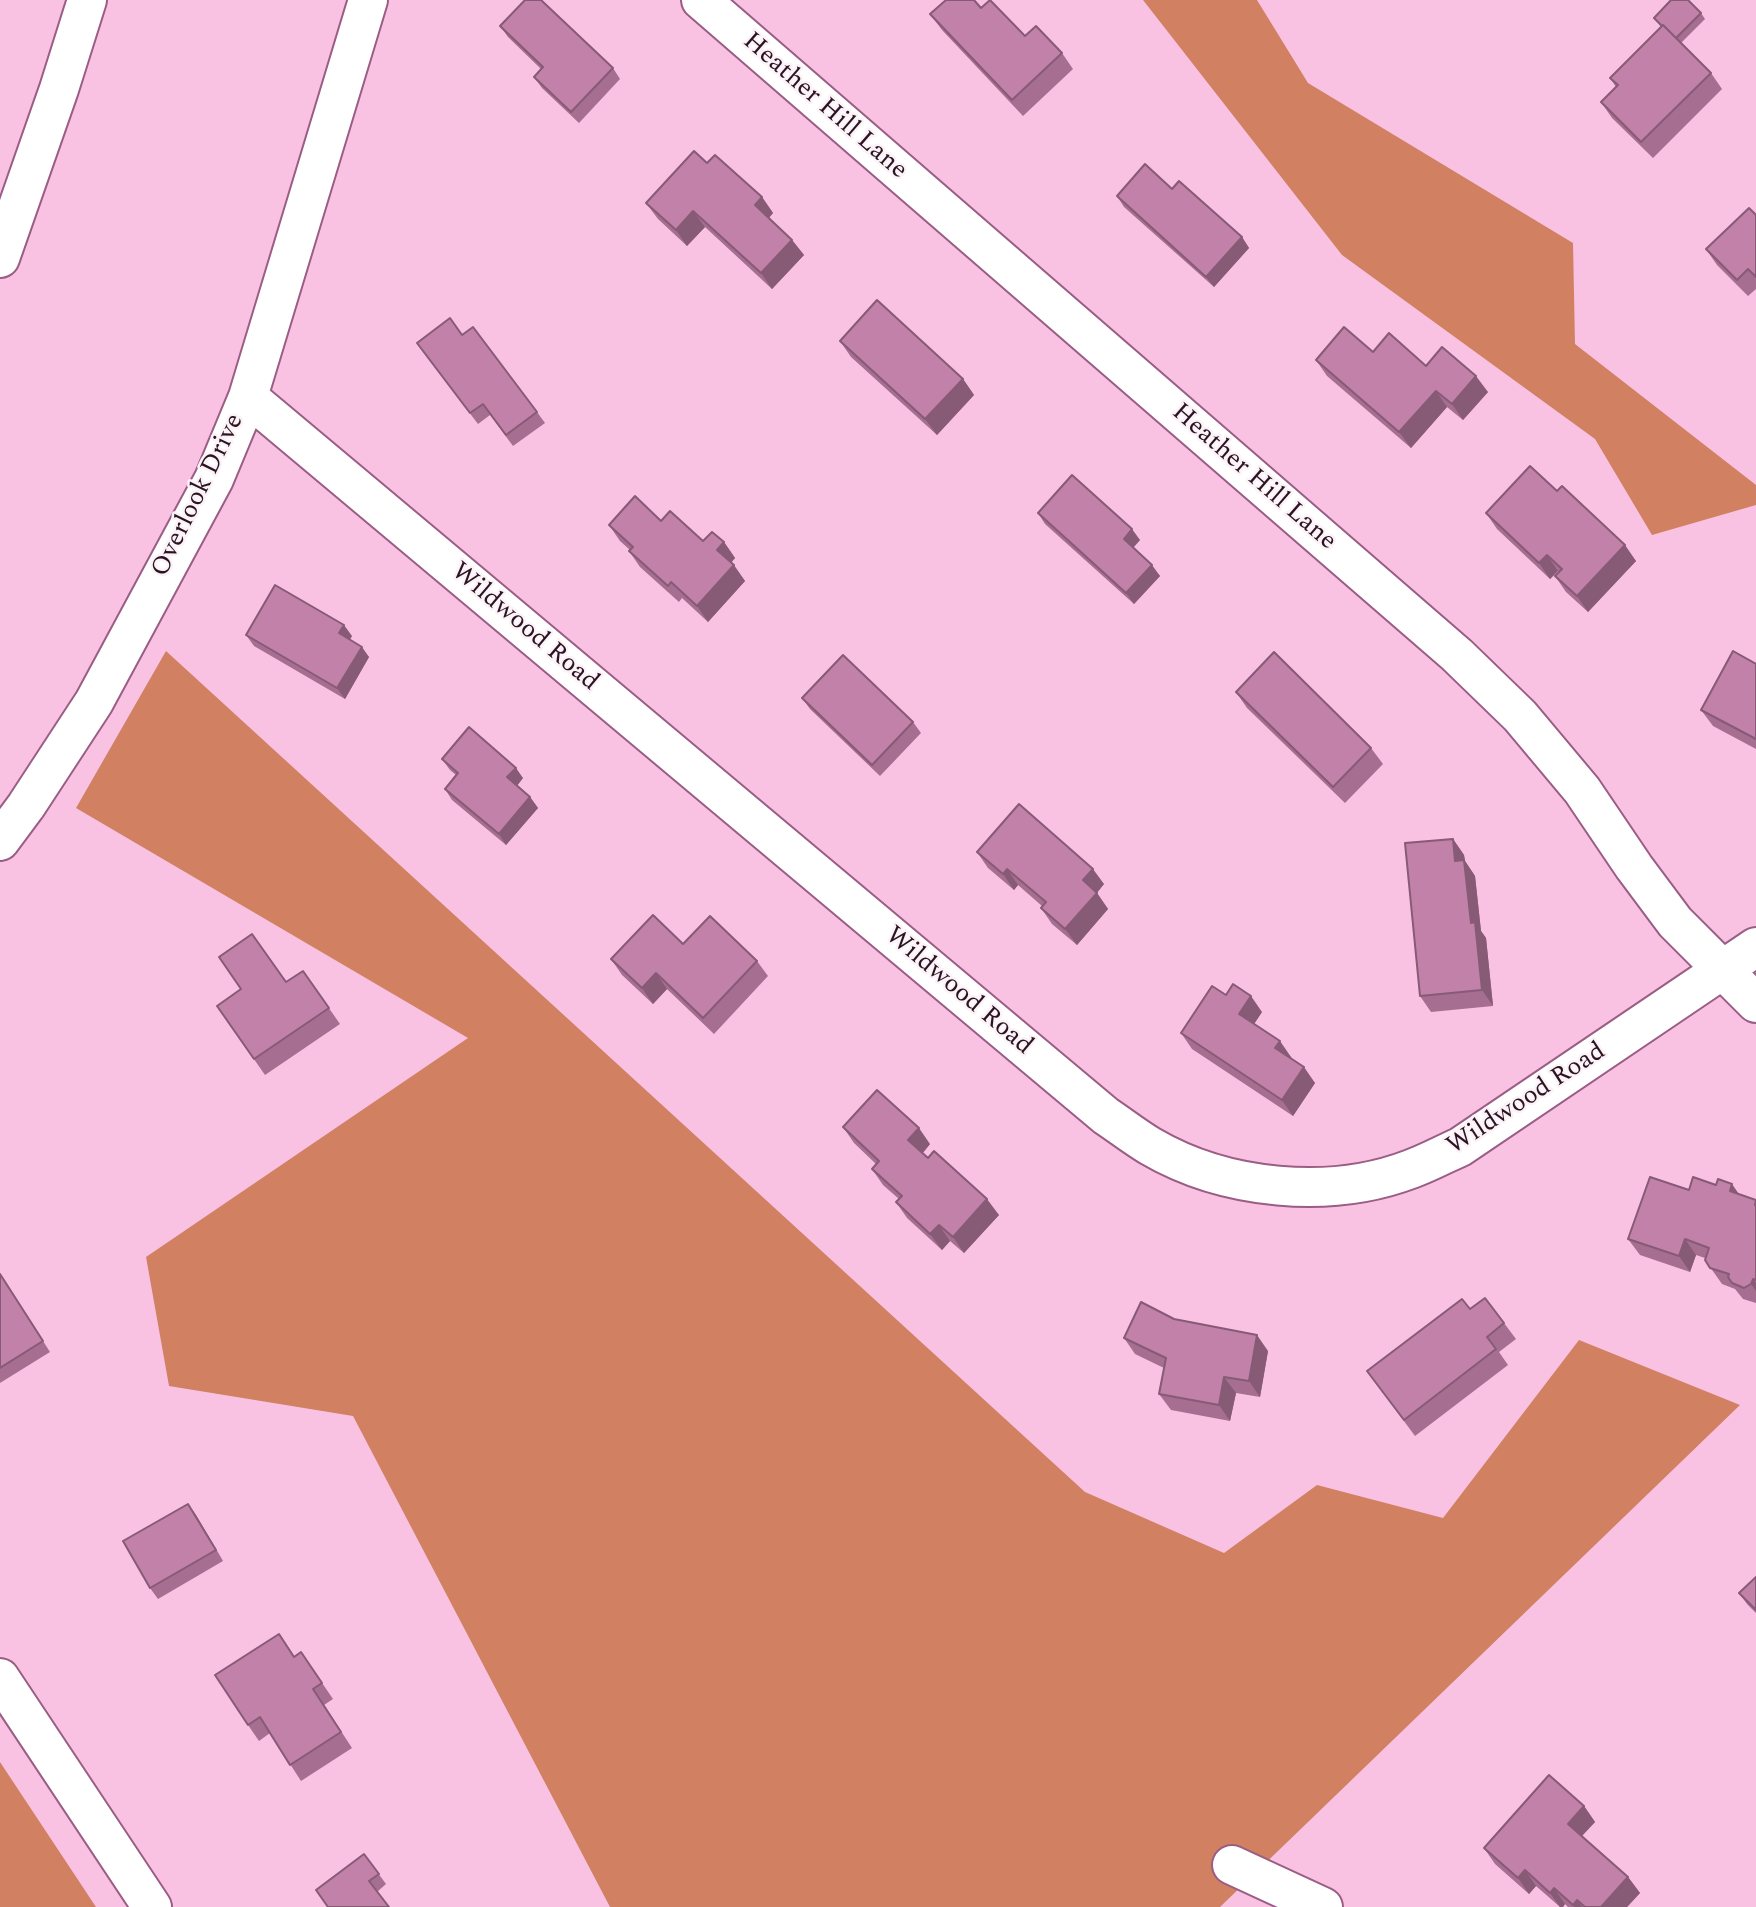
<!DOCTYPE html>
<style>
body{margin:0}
canvas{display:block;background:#f9c2e3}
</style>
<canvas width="1756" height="1907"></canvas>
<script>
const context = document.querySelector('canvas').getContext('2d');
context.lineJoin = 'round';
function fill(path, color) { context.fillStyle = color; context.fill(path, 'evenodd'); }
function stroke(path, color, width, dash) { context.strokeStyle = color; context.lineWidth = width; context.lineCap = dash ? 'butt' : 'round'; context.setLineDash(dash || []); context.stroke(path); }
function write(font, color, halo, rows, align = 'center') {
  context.font = font + ' Spectral,serif'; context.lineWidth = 5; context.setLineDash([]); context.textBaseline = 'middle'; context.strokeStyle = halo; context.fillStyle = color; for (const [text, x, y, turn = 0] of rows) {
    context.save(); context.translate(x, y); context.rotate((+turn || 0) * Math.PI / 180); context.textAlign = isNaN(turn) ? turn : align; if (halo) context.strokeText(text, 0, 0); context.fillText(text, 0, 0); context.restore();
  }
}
fill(new Path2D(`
 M1143,0h114l51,83 265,160 2,101 181,141v20l-104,30 -57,-96 -253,-184z
 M166,651l919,841 139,61 93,-68 126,33 136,-178 161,65 -520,502h-610l-257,-491 -184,-30 -23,-129 322,-219 -392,-230z
 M0,1762l96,145h-96z`), '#d18162');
const minor = new Path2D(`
 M701,0l756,655 63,61 62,74 52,77 41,55 81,81
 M248,397l858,719c15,10 29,21 44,30 75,44 180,54 261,23 17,-6 33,-15 49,-22l296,-200
 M0,841l26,-35 68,-104 120,-223 34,-82 120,-397
 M1232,1865l91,42`);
const major = new Path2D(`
 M0,1678l152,229`);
const highway = new Path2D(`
 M0,258l59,-169 28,-89`);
stroke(minor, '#9a5d84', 42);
stroke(major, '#9a5d84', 42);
stroke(highway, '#9a5d84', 42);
stroke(minor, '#fff', 38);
stroke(major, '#fff', 38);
stroke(highway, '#fff', 38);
fill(new Path2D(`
 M981,8l44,28 37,17 11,16 -50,47 -81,-86 -12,-16z
 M1701,13l4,6 -24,24 30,30 11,16 -69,69 -41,-40 -11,-16 15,-15 -6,-9 51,-51 -7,-9z
 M500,26l113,42 7,11 -41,44 -37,-35 -8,-11 7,-8 -33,-32z
 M707,163l55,34 11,16 -4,5 23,22 12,15 -32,34 -67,-62 -18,19 -29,-27 -12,-16z
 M1172,189l70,48 7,11 -35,39 -90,-80 -7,-11z
 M1756,215v74l-8,7 -31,-31 -11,-16z
 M462,335l75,77 8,11 -32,23 -23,-31 -12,9 -54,-71z
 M840,341l123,38 11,16 -37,40 -86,-78z
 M1373,352l53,14 62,26 -25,28 -16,-13 -36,41 -84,-72 -11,-16z
 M1557,491l79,70 -48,51 -22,-20 -11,-16 4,-4 -1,-1 -8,8 -53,-50 -11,-16z
 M1038,513l102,27 -7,8 27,28 -26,28 -89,-80z
 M661,521l42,20 21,1 11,16 -4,5 14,18 -37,41 -26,-24 -3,4 -39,-35 -11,-16 1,-1 -10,-9 -11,-16z
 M246,635l106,1 -2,3 19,18 -24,42 -91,-53z
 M1756,664v85l-43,-23 -12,-16z
 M1236,692l135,56 12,16 -38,39 -98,-95z
 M802,698l111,24 8,11 -41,43 -70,-67z
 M442,759l81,19 -6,8 13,11 8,11 -32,37 -54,-45 -7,-11 11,-14 -6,-5z
 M1453,839l11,16 1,6 10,15 6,55 5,7 7,68 -62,6 -11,-16z
 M977,852l127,32 -7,9 11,16 -31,36 -25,-21 -11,-16 1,-2 -24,-21 -4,5 -26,-22z
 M683,944l74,17 11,15 -54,58 -47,-45 -14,15 -31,-29 -11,-16z
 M303,971l37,53 -75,51 -48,-69 69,-24z
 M1226,995l36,17 -8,12 37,33 24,26 -22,33 -101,-67 -11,-16z
 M843,1127l87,17 -7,9 76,62 -35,38 -14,-12 -8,9 -35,-32 -11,-16 3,-3 -16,-14 -11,-16 4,-5 -22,-21z
 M1689,1190l51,4 16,6v103l-13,-4 -8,-10 -13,-5 -17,-24v-2l-9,-3 -6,17 -50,-17 -12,-16z
 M0,1273l50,79 -50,31z
 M1470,1309l34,14 12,16 -17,13 9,13 -93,71 -48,-65z
 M1174,1319l94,32 -8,46 -24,-4 -6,28 -59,-11 -12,-16 5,-26 -29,-14 -11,-16z
 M188,1504l35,57 -65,38 -8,-11z
 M1756,1577v36l-9,-9 -8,-11z
 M301,1652l32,47 -9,6 28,43 -51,33 -31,-48 -11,8 -11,-16 47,-69z
 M1584,1806l11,16 -13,14 46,41 12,16 -13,14h-59l-3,-3 -2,3h-3l-24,-21 -7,8 -34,-30 -11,-16z
 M364,1854l22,30 -9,8 -49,15z`), '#a66f91');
fill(new Path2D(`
 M762,197l11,16 -7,8 -11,-16z
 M693,211l12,16 -18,19 -11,-16z
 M1242,237l7,11 -35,39 -8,-10z
 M792,240l12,15 -32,34 -11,-16z
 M1476,376l12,16 -25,28 -11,-16z
 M963,379l11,16 -37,40 -12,-16z
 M1436,391l11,16 -36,41 -12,-16z
 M1132,529l8,11 -9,10 -7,-11z
 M724,542l11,16 -7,8 -11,-16z
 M1625,545l11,16 -48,51 -11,-16z
 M1547,555l11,16 -8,8 -11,-16z
 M734,565l11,16 -37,41 -11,-16z
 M1152,565l8,11 -26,28 -8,-11z
 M344,625l8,11 -5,8 -8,-11z
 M362,647l7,10 -24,42 -8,-11z
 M516,768l7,10 -8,10 -8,-11z
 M530,797l8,11 -32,37 -7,-11z
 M1453,839l11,16 1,6 10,15 6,55 5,7 7,68 -11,-16 -11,-67 -16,-62z
 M1007,869l11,16 -4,5 -11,-16z
 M1093,869l11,15 -10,12 -11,-16z
 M1097,893l11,16 -31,36 -12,-16z
 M656,973l11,16 -14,15 -11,-16z
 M1251,996l11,16 -12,18 -11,-16z
 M1280,1041l11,16 -4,7 -12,-16z
 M1304,1067l11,16 -22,33 -11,-16z
 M919,1128l11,16 -10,12 -12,-16z
 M1732,1184l11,16 -13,-9z
 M987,1199l12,16 -35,38 -11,-16z
 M939,1225l11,16 -8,9 -12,-16z
 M1685,1239l11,16 -6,17 -11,-16z
 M1753,1279l3,4v8l-5,-7z
 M1257,1335l11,16 -8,46 -11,-16z
 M1224,1377l12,16 -6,28 -11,-16z
 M188,1504l8,11 27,46 -7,-11z
 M1584,1806l11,16 -16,17 -11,-15z
 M1525,1870l11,16 -7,8 -11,-16z
 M1628,1877l12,16 -13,14h-26z
 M1554,1888l11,16 -2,3h-3l-10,-14z
 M1577,1900l5,7h-8l-1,-2z`), '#875a76');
const building = new Path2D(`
 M525,0h16l72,68 -42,44 -37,-35 9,-10 -43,-41z
 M946,0h28l7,8 9,-8 35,36 11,-10 26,27 -50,47 -82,-86z
 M1671,0h17l13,13 -25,25 -13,-13 -1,1 -8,-8z
 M1663,25l48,48 -70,69 -40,-40 17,-17 -8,-7z
 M694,151l13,12 8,-8 47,42 -7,8 37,35 -31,33 -68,-62 -17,19 -30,-27z
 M1145,164l27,25 7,-8 63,56 -36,40 -89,-81z
 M1749,208l7,7v62l-8,-8 -11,11 -31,-31z
 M877,300l86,79 -38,40 -85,-78z
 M450,318l12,17 11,-8 64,85 -31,23 -23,-31 -13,9 -53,-70z
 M1344,327l29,25 16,-19 37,33 16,-19 34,29 -24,28 -16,-13 -37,41 -83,-72z
 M1530,466l27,25 5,-5 63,59 -48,51 -22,-20 7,-7 -15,-14 -8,8 -53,-50z
 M1072,475l60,54 -8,10 28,26 -26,28 -88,-80z
 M635,496l26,25 9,-10 33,30 9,-9 12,10 -7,8 17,15 -37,41 -26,-24 -3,4 -39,-35 4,-4 -24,-22z
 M275,585l69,40 -5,8 23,14 -25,41 -91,-53z
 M1733,651l23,13v75l-55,-29z
 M1274,652l97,96 -38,39 -97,-95z
 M843,655l70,67 -41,43 -70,-67z
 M469,727l47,41 -9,9 23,20 -31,37 -54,-45 13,-16 -16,-14z
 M1019,804l74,65 -10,11 14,13 -32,36 -24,-21 5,-6 -39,-33 -4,5 -26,-22z
 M1453,839l2,22 9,-1 7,63 4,-1 7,68 -62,6 -15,-153z
 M653,915l30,29 27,-28 47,45 -54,57 -47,-45 -14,15 -31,-29z
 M252,934l34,48 17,-11 26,37 -75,51 -37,-53 24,-17 -22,-32z
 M1233,984l18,12 -12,18 41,27 -5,7 29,19 -22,33 -101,-67 31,-47 14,9z
 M877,1090l42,38 -11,12 20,18 6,-7 53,48 -34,38 -14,-12 -9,9 -34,-32 6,-6 -30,-27 7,-8 -36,-34z
 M1650,1177l39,13 4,-13 23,8 2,-6 14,5 -2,7 26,9 -1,5 1,1v74l-3,-1 -2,5 -7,4 -12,-5 -4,-6 1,-3 -19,-6 -5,-8 4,-12 -24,-9 -6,17 -51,-17z
 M0,1274l43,67 -43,27z
 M1485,1298l19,25 -17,14 9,12 -92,71 -37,-49 95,-72 8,10z
 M1141,1302l33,17 83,16 -8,46 -25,-4 -5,28 -60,-11 7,-36 -42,-20z
 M188,1504l28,46 -66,38 -27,-47z
 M1756,1577v33l-17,-17z
 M279,1634l15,23 7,-5 21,31 -9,6 28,43 -51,33 -30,-48 -12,8 -33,-50z
 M1549,1775l35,31 -16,18 60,53 -27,30h-16l-8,-7 -4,5 -19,-17 -4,5 -25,-23 -7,8 -34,-30z
 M364,1854l15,20 -10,7 20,26h-61l-12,-17z`);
fill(building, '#c181a9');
stroke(building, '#875a76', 2);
write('26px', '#2b1322', '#fbf3f7', [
 ["Heather Hill Lane",824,107,41],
 ["Heather Hill Lane",1253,478,41],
 ["Overlook Drive",199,496,-64],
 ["Wildwood Road",524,628,40],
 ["Wildwood Road",958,992,40],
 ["Wildwood Road",1527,1100,-33]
]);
</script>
